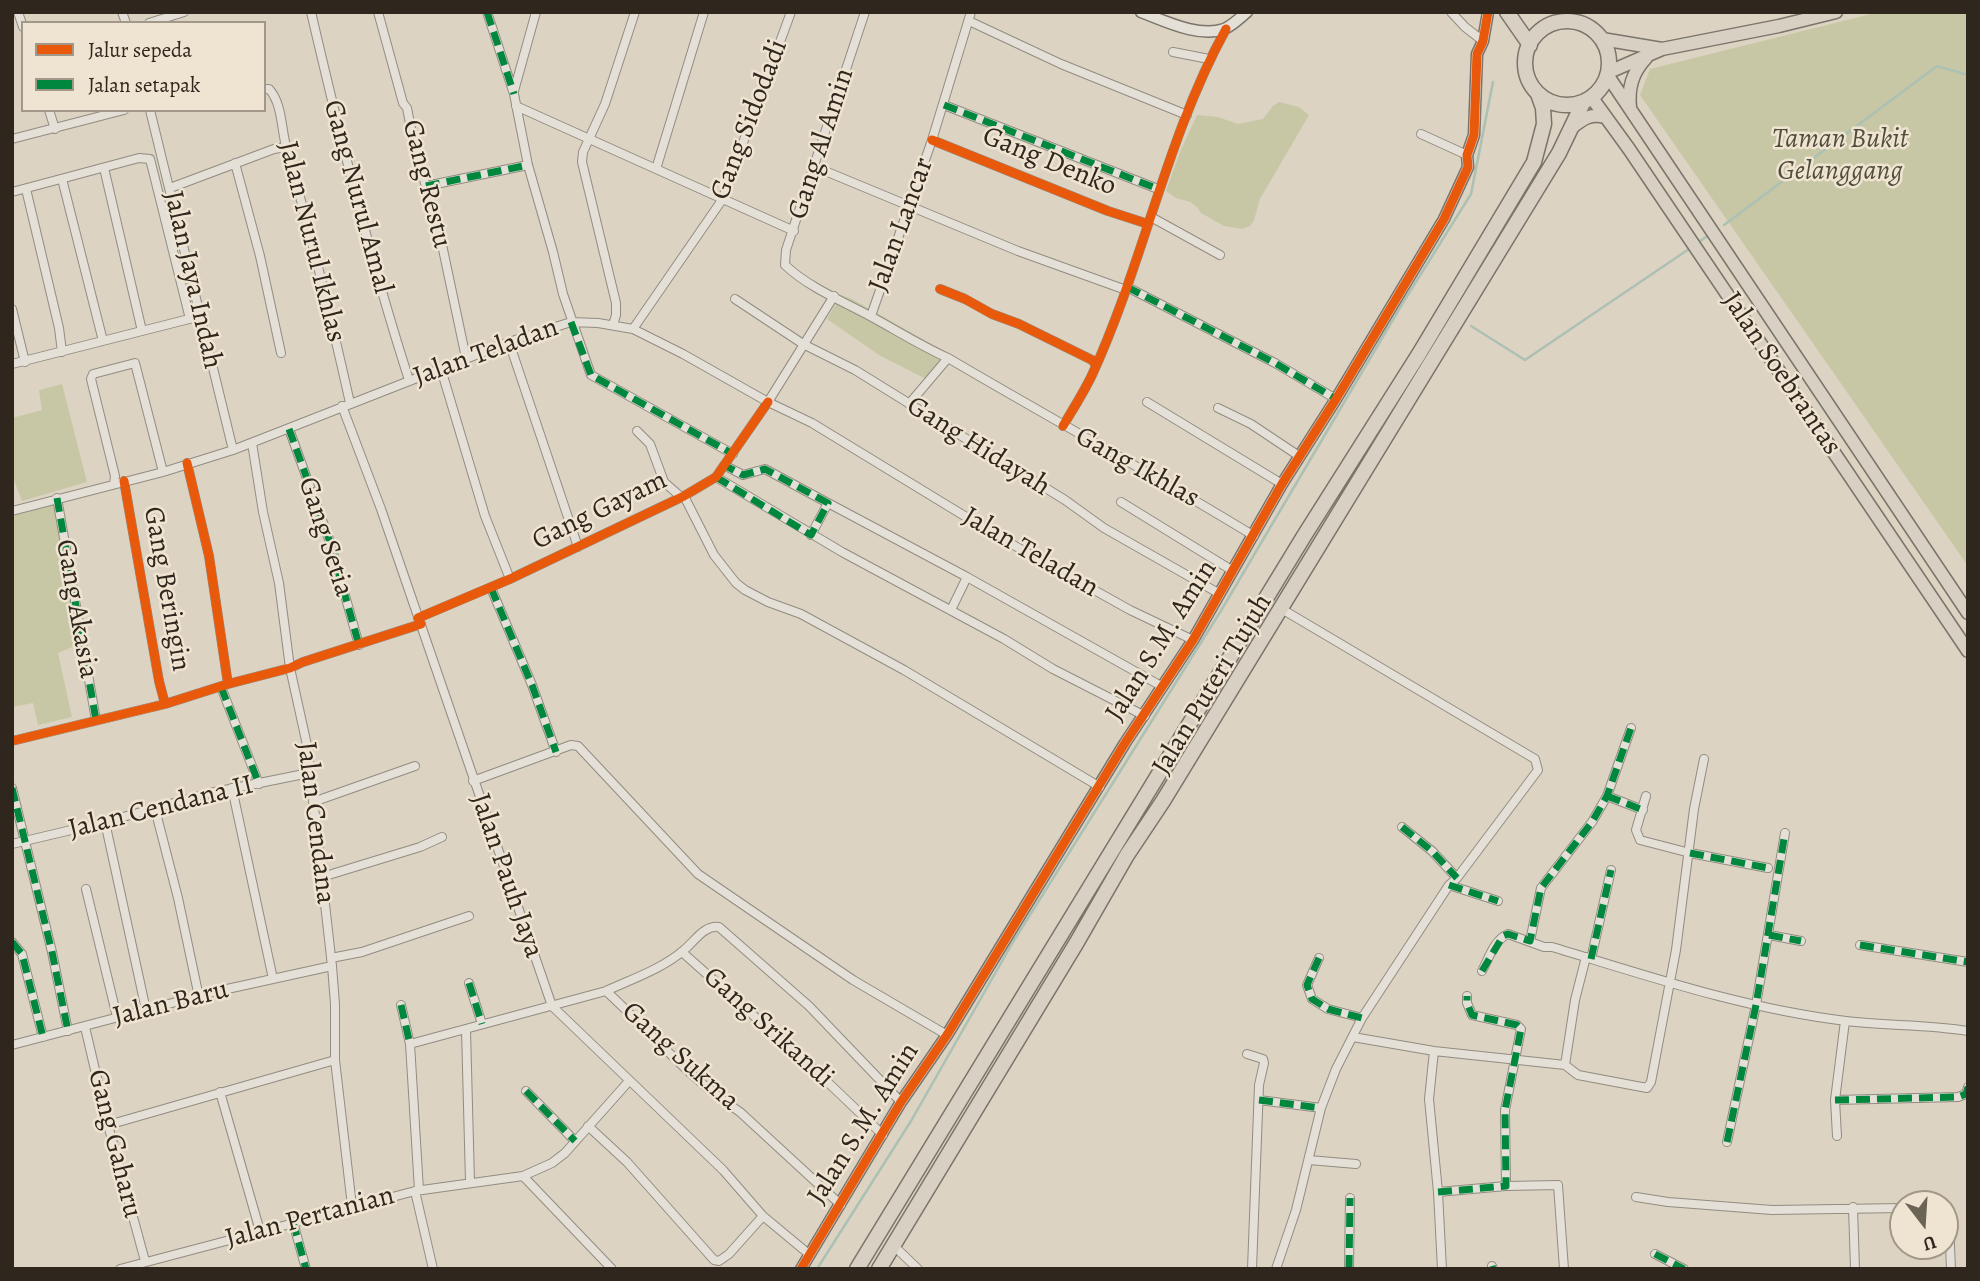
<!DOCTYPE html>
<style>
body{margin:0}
#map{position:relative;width:1980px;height:1281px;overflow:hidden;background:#dcd3c2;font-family:Alegreya,serif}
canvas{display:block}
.frame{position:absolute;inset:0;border:14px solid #2f271e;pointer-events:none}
.legend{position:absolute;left:21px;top:21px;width:245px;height:91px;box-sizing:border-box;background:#efe4d1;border:2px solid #a29889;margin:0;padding:9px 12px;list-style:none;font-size:21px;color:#2f271e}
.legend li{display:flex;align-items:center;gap:14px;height:35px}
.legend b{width:35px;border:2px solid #a29889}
.north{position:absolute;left:1889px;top:1190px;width:70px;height:70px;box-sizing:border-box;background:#efe4d1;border:2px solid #a29889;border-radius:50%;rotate:163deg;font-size:19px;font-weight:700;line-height:28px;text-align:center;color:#2f271e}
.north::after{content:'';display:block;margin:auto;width:24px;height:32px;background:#6c6357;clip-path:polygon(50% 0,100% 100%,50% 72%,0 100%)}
</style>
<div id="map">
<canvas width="1980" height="1281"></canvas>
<div class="frame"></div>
<ul class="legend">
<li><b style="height:9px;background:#e8590c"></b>Jalur sepeda</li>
<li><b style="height:9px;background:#00873e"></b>Jalan setapak</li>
</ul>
<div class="north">U</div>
</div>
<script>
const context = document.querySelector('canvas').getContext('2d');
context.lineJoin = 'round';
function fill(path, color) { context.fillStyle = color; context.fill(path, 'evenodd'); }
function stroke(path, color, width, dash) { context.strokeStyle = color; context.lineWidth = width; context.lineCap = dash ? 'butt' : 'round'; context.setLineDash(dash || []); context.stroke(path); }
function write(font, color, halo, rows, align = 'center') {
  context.font = font + ' Alegreya,serif'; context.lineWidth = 5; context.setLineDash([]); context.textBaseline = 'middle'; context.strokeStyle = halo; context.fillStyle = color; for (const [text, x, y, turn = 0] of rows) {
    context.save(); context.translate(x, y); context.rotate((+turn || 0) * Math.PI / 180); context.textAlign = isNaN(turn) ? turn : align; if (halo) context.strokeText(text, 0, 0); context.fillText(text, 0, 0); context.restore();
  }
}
fill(new Path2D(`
 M1879,12h89v554l-328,-471 10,-26z
 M1279,102l20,5 10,8 -49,84 -6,21 -4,6 -8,3 -18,-3 -23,-13 -4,-6 -7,-5 -14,-4 -10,-7 14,-39 17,-37 21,2 20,7 25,-5 10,-13z
 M841,295l11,4 97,55 -14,13 -9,12 -47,-24 -52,-36z
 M62,384l25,98 -65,19 -10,-26v-57l30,-8 -3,-20z
 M56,504l24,140 -22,9 14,64 -34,8 -5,-22 -21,4v-191z`), '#c7c7a6');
stroke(new Path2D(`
 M1724,225l213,-159 31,9
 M1699,242l11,-8
 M1471,326l54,34 164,-111
 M817,1269l94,-148 102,-179 209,-333 182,-308 67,-107 22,-112`), '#acc1b3', 2.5);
const street = new Path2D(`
 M18,12l5,15
 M122,12l4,11
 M311,12c29,124 59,247 98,368
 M378,12l25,91 4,5 7,36 27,96 25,118
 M487,12l27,82 14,71 25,87 10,42 28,81 142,79
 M865,12l-79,238 -1,15c23,22 57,36 85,51 26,14 51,30 78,42
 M1451,12l14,15 18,14
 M969,21l92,43 126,51
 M149,23l35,-11
 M1173,52l36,7
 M264,89h5c14,15 12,42 18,61 24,84 44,168 63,253
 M514,91l22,-79
 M944,105l214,84
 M516,106l278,125
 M49,110l6,19
 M150,110l83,340
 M1421,134l46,21
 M12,139l112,-29
 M932,140l176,71 40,13
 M235,163l25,93 21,97
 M813,166l205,85 108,39
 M104,168l38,163
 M656,169l48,-157
 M62,179l41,162
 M426,186l102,-21
 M170,188l104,-39 12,-2
 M26,189l33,139 3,24
 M12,192l127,-34 11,1 40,160
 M1151,217l69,38
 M1127,287l148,76 61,36
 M940,289l25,10 27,15 27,10 73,36 4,5
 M735,299l68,45 52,26 210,130 39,28 116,66
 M12,309l13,53
 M871,316l61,-176 39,-128
 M613,325l3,-10v-12l-34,-141 1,-10 22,-48 30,-92
 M633,329l89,-129 69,-188
 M509,342l69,205
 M12,364l181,-46
 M441,369l44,147 25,63
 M1147,402l135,82
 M909,404l39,-46c102,60 205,116 306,178
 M342,406l39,103 171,497 171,164 40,46 47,39
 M1218,408l33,16 48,32
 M1063,426c10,-17 21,-34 29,-51 52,-113 74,-237 134,-346
 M289,429l41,113 29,103
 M637,431l13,13 14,38 17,15
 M252,443l11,69 16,71 11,85 17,77 25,221 3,38v56l17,146
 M187,463l22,93 19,128
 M724,465l19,10 22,-6 63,34 -17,32
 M716,477l126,75 162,87 49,30 92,47
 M124,481l35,200 6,23
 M114,484l1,-8 -24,-97 2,-5 42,-11 28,109
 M684,496l30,59 22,28 9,7 23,12 33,12 103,56 196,117
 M57,498l39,222
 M1121,502l112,69
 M828,503l139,74 196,110
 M12,511l151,-39 70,-22 276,-108 62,-20 27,1 35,6 50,25 85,48 44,21 187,114 131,73 63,30
 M491,588l41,97 24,67
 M951,610l16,-33
 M418,618l92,-39 174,-83 32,-19 52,-75 66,-106
 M221,687l38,97
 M12,741l153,-37 63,-20 62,-16 13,-6 118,-38
 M473,781l98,-36 7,1 120,128 155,106 94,55
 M12,788l40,164 16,79
 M232,788l41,191
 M1607,796l36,14
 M1646,796l-10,34 4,10 50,13 78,15
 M313,802l102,-36
 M155,809l23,89 21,99
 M105,822l41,188
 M1402,827l30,24 25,27
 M12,844l93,-22 105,-29 99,-20
 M322,877l98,-30 22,-10
 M1449,885l49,16
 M86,889l31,128
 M1769,935l32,6
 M1530,941l11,-53 51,-66 15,-26 24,-68
 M12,942l10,12 21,83
 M1860,945l108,17
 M682,952l135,120 66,63
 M1586,957l-11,43 -10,65 13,10 69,13 4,-6 25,-132 18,-141 10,-50
 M331,958l31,-6 107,-36
 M1319,958l-12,27 5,14 16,10 34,9
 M1591,959l20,-89
 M1482,971c7,-13 12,-31 26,-37l36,13h8c96,29 193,62 294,74 40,5 82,3 122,10
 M469,983l13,41
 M606,991c26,-12 56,-22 78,-41 11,-9 20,-25 35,-23l90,79 92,96
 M1467,996v7l5,12 45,10 4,4 -16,81 1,76
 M401,1005l9,39 9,146
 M85,1027l23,98 37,136
 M466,1030l4,152
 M1353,1037l81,14 131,14
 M410,1044l196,-53c44,40 83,88 134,121l101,93
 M12,1045l206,-54 114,-25
 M1434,1051l-5,48 9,93 4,77
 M1247,1054l16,5 1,4 -5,22 -7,184
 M526,1091l49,50
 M220,1092l40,139
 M1259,1100l62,8
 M1835,1100l123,-3 8,-3 2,-7
 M108,1125l227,-65
 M588,1126l39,36 87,98 5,1 10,-7 34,-38
 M1837,1136l-2,-36 10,-79
 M1727,1142l29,-137 29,-172
 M1309,1160l47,4
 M523,1176l89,93
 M415,1191l18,78
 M1438,1192l68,-6 52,-1 6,84
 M1636,1197l32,5 104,8 131,-2
 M1853,1207l2,62
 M1945,1214l4,9 2,46
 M293,1222l13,47
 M893,1245l25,24
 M1655,1254l29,15
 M1492,1266l1,3
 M120,1269l295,-78 108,-15 29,-13 13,-10 64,-72
 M1276,1269l20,-59 25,-102 15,-39 26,-51 87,-133 8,-7 81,-108 -3,-11 -255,-151
 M1349,1269l1,-71`);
const secondary = new Path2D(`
 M1141,12c24,9 58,26 83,17 8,-3 17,-12 23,-17
 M801,1269l100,-167 46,-67 178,-292 68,-103 89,-156 54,-85 108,-180 24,-52 -1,-12 7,-20 3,-81 6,-13 5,-29`);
const primary = new Path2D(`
 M1602,39l60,10
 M1609,72l53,-23 117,-23 57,-14
 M1608,76l360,537
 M1592,98l37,51 339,502
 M1630,108c-2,-20 2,-35 16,-50
 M1571,128c12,-9 19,-15 34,-11`);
const highway = new Path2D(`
 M1507,12l23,33
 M1525 63a42 42 0 1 1 84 0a42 42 0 1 1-84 0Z
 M857,1269l447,-733 115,-182 115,-192 10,-38 -1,-16 -5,-14
 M879,1269l198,-327 50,-87 36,-54 396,-648 24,-50`);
stroke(street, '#928c81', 10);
stroke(secondary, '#7a746b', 13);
stroke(primary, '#7a746b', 15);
stroke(highway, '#7a746b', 17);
stroke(street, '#e4dfd7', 8);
stroke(secondary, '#e4dfd7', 10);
stroke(primary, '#d8d0c3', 12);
stroke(highway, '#d8d0c3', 14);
stroke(new Path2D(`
 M487,12l27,82
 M944,105l214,84
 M426,186l102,-21
 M1127,287l148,76 61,36
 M571,322l20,53 142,79
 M289,429l41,113 29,103
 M716,477l95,58 17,-32 -63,-34 -22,6 -19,-10
 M57,498l39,222
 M491,588l41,97 24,67
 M221,687l38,97
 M12,788l40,164 16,79
 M1607,796l36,14
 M1402,827l30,24 25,27
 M1690,853l78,15
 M1449,885l49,16
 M1769,935l32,6
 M12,942l10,12 21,83
 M1860,945l108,17
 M1319,958l-12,27 5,14 16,10 34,9
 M1591,959l20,-89
 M1482,971l21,-35 5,-2 22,7 11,-53 51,-66 15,-26 24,-68
 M469,983l13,41
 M401,1005l9,39
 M526,1091l49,50
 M1259,1100l62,8
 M1835,1100l123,-3 8,-3 2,-7
 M1727,1142l29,-137 29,-172
 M1438,1192l68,-6 -1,-76 16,-81 -4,-4 -45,-10 -5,-12v-7
 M293,1222l13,47
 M1655,1254l29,15
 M1492,1266l1,3
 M1349,1269l1,-71`), '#00873e', 7, [14, 7]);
stroke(new Path2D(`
 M932,140l176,71 40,13
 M940,289l25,10 27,15 27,10 73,36 4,5
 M1063,426c10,-17 21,-34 29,-51 52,-113 74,-237 134,-346
 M187,463l22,93 19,128
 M124,481l35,200 6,23
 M418,618l92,-39 174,-83 32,-19 52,-75
 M12,741l153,-37 63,-20 62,-16 13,-6 118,-38
 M801,1269l100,-167 46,-67 178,-292 68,-103 89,-156 54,-85 108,-180 24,-52 -1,-12 7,-20 3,-81 6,-13 5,-29`), '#e8590c', 9);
write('28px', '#2f271e', '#efe4d1', [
 ["Gang Sidodadi",750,120,-69],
 ["Gang Al Amin",822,144,-72],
 ["Gang Denko",1049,162,22],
 ["Gang Restu",426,184,76],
 ["Gang Nurul Amal",357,197,75],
 ["Jalan Lancar",902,225,-70],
 ["Jalan Nurul Ikhlas",311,242,76],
 ["Jalan Jaya Indah",192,280,77],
 ["Jalan Teladan",486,353,-20],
 ["Jalan Soebrantas",1781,374,56],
 ["Gang Hidayah",978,447,32],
 ["Gang Ikhlas",1137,468,29],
 ["Gang Gayam",600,511,-26],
 ["Gang Setia",325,537,72],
 ["Jalan Teladan",1030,553,30],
 ["Gang Beringin",166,589,80],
 ["Gang Akasia",76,609,80],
 ["Jalan S.M. Amin",1162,641,-58],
 ["Jalan Puteri Tujuh",1213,685,-59],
 ["Jalan Cendana II",161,808,-14],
 ["Jalan Cendana",315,823,83],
 ["Jalan Pauh Jaya",506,876,71],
 ["Jalan Baru",171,1004,-14],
 ["Gang Srikandi",768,1028,42],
 ["Gang Sukma",680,1057,42],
 ["Jalan S.M. Amin",864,1124,-58],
 ["Gang Gaharu",114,1144,76],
 ["Jalan Pertanian",310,1218,-15]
]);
write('italic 28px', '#504d3a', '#efe4d1', [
 ["Taman Bukit",1840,140],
 ["Gelanggang",1840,172]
]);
</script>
